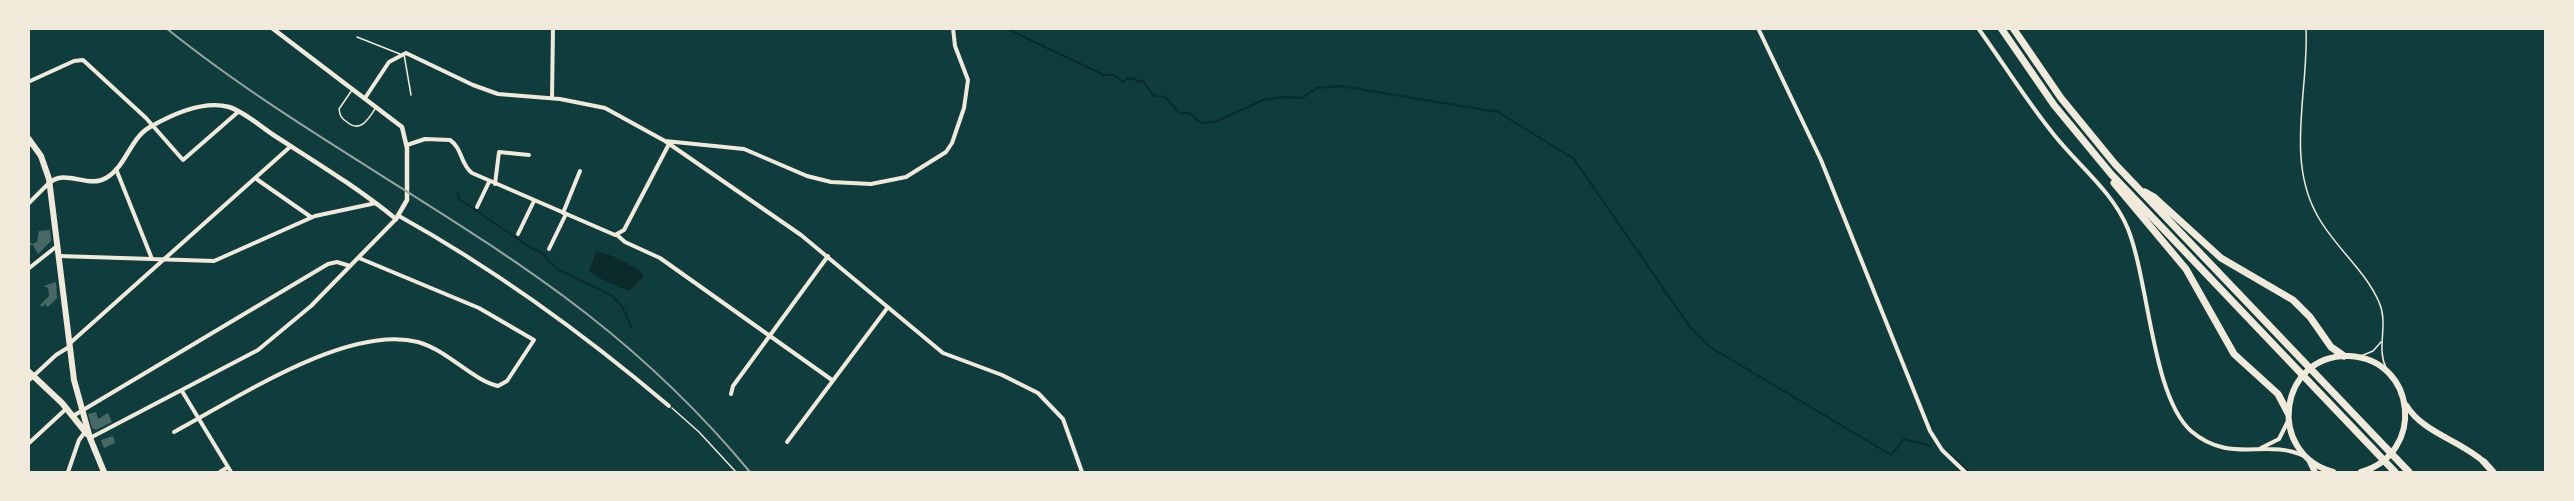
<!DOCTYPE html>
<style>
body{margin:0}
#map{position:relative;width:2574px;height:501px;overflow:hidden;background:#0f3d3e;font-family:"Titillium Web",sans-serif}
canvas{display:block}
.frame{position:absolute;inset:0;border:30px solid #f1e9da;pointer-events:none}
</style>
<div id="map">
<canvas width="2574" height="501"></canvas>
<div class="frame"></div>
</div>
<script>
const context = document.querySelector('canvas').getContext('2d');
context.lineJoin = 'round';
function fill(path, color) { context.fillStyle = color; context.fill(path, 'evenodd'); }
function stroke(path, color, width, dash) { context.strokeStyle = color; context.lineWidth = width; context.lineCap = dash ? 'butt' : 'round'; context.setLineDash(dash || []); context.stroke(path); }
fill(new Path2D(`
 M596,252c16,1 32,12 46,20l1,5 -14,14c-12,-5 -31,-12 -40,-20z`), '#0a2a2b');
stroke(new Path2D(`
 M1005,28l99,47h10l9,7 5,-4 16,4 9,13 12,2 14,16h10l13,10 13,-1 48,-22 20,-3 19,1 15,-10 23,-2 158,26 76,47 116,168 20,20 181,108 13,-16 27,7
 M458,193l1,6 72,49 11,5 15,16 54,26 10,10 11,23
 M1945,450l24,22`), '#0a2a2b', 2);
fill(new Path2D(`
 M50,230l1,11 -13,13 -5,-9h-5v-5l4,4 5,-2 2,-11z
 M56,282l1,16 -9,9 -3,-3 -3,3 -2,-2 9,-9 -1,-8 -5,-2z
 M96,412l2,7 10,-6 4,9 -16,8 -4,-2 -4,-14z
 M113,436l2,7 -11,5 -3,-8z`), '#486865');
stroke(new Path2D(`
 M672,408l27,24 37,40`), '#f1e9da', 1.5);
stroke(new Path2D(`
 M2306,28c3,61 -20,129 10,185 16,32 48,55 63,89 10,22 -3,45 7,66
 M357,37l43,17
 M404,54l7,41
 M352,90l-13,19c1,7 2,9 8,13 13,11 21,-2 28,-13
 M2361,356l12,-5 8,-9`), '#f1e9da', 1.5);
stroke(new Path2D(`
 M1758,28l63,132 109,271 12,19 23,22
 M1978,28c26,36 49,74 77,108 25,31 58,56 73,93 21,53 24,167 63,202 40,34 74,7 113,25
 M28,82l46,-21 9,-1 63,58 37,42 55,-48
 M365,98l24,-36 17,-9 67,32 25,9 62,5 45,9 60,33 136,94 142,118 59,22 36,18 25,26 19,53
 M552,98l1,-70
 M665,141l79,8 63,27 24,6 40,2 35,-7 40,-25 6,-9 12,-35 4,-28 -13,-34 -2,-18
 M407,145l18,-6 25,1c13,9 10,24 22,33l143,62 9,-5 45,-86
 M116,169l36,90
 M255,178l56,39
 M495,184l4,-32 30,3
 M28,204l21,-21
 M477,207l12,-25
 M563,213l17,-42
 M399,216c97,54 185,118 270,190
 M518,234l16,-33
 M617,235l8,7 35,16 172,122
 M549,249l17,-35
 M59,256l155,5 101,-45 61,-13
 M28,269l29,-23
 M69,344l222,-198
 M28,381l28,-26 13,-8
 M182,391l49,81
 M731,394l2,-8 95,-130
 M73,416l255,-152 9,-2 13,4
 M174,432c62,-33 173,-108 244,-90 31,9 54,38 80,44l9,-5 27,-41 -55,-32 -120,-50
 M90,438l168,-88 53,-44 85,-87
 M787,442l101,-135
 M28,444l39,-36
 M2261,448l18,-9 9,-18
 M68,472l11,-32 6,-8
 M220,472l8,-5`), '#f1e9da', 4);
stroke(new Path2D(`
 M49,183c16,-15 39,6 57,-5 20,-11 24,-40 44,-51 21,-12 54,-27 79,-20 16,5 32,20 46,29 42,27 83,52 121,83l11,-19v-52l-5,-21 -130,-99`), '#f1e9da', 4.5);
stroke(new Path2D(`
 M28,138l13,18 8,23 25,201 16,58 14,34
 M28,371l34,32 25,31
 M2406,405c17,28 54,35 78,57
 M2310,462l5,10
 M2333,472c-68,-19 -54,-118 16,-116 68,3 77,98 12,116`), '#f1e9da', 6);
stroke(new Path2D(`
 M2001,28l53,77 57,69 284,298
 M2013,28l48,70 54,66 294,308
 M2114,183l72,86 48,85 44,40 10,19
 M2145,192l9,5 67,61 72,42 17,17 21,30 13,9
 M2484,462l9,10`), '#f1e9da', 7);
stroke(new Path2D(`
 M166,28c133,107 287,182 421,286 60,47 115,100 163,158`), '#97a49c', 2);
</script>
